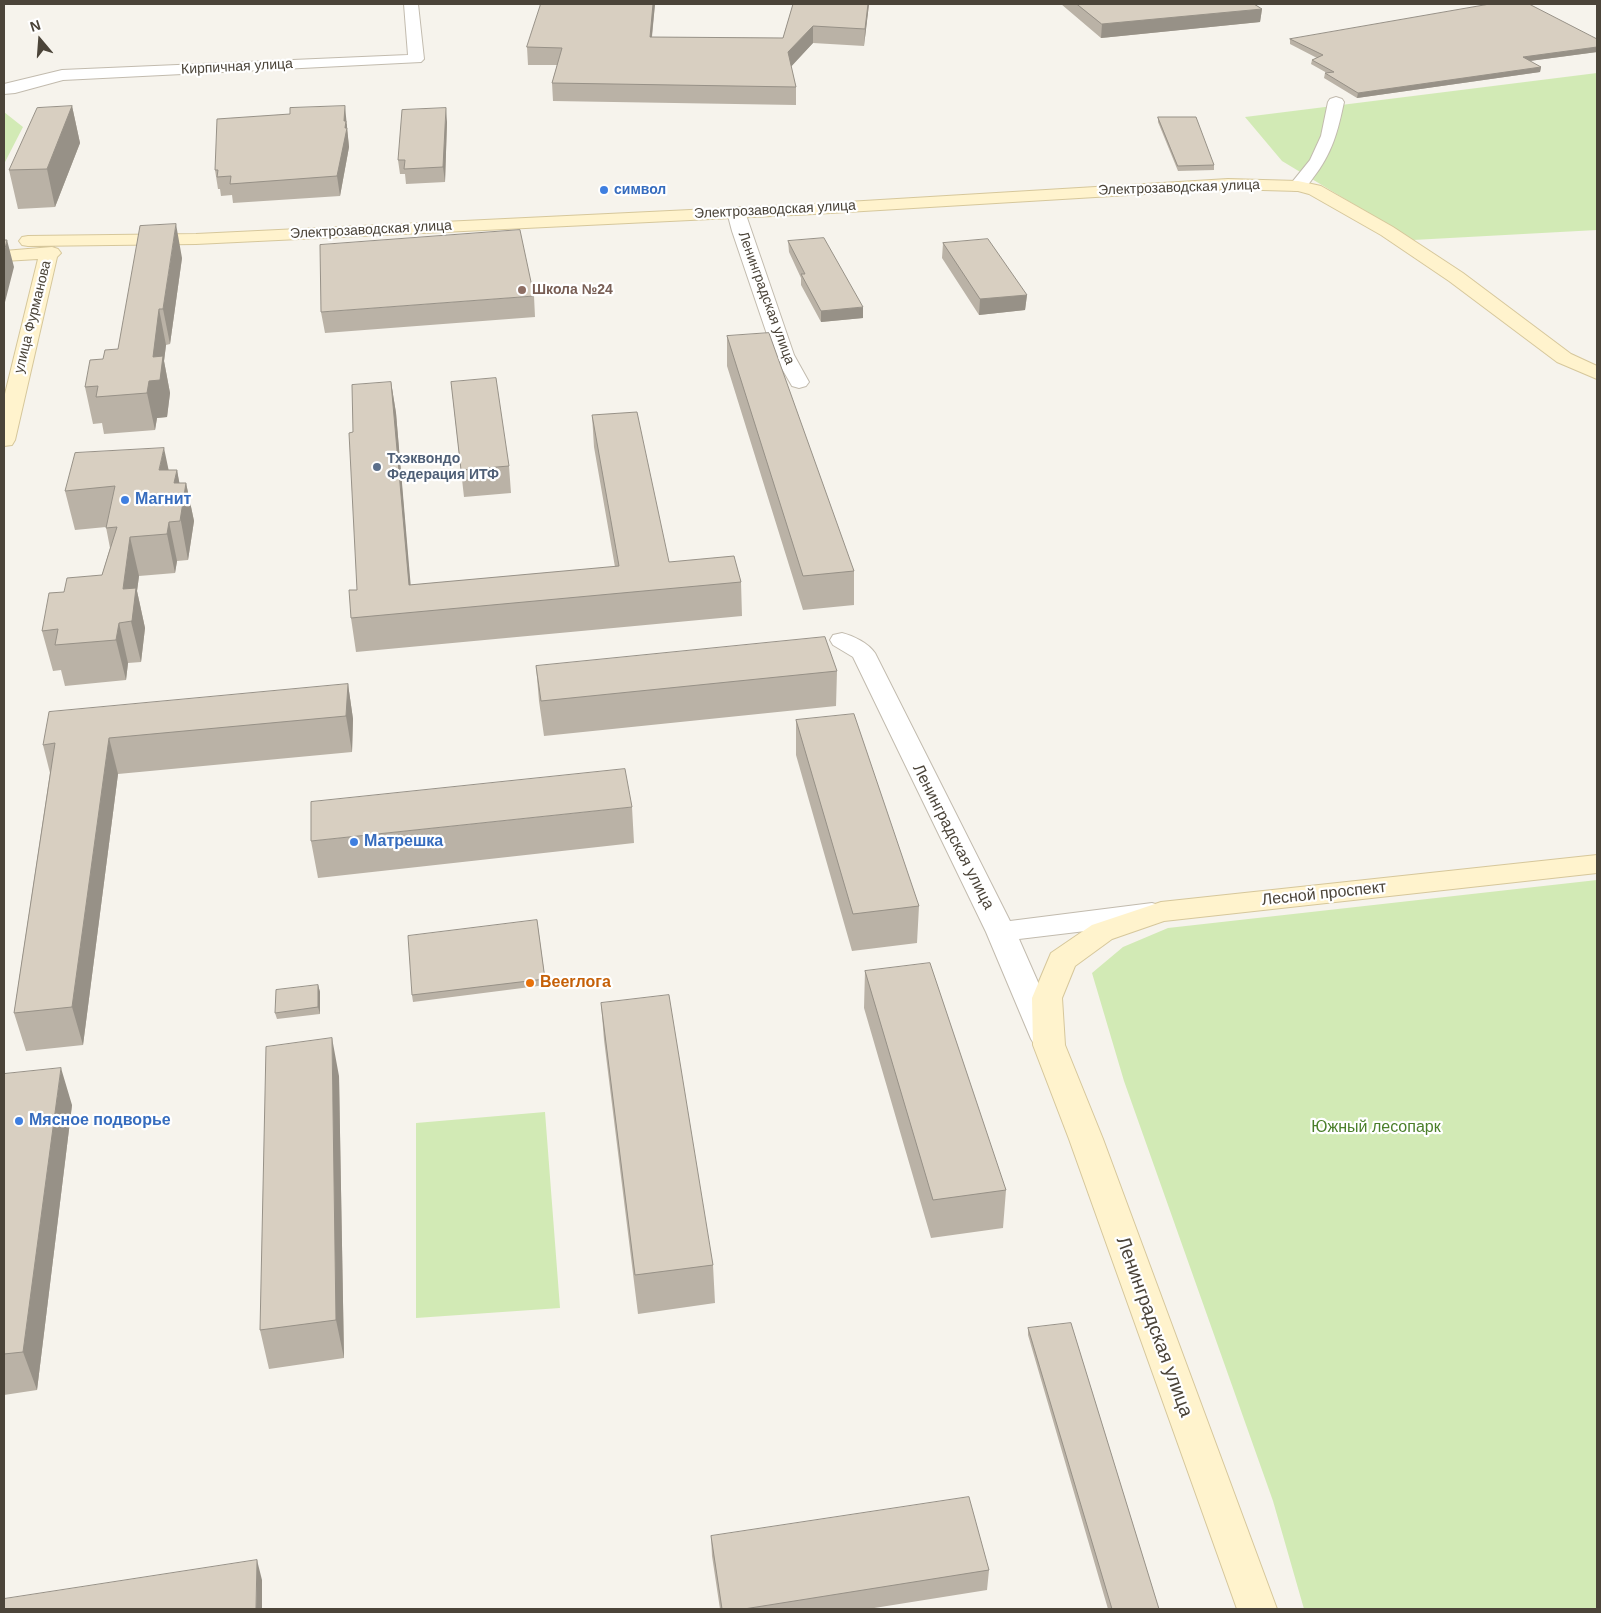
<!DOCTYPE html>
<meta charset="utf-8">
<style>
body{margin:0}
#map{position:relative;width:1601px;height:1613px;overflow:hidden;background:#f6f3ec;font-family:Helvetica,sans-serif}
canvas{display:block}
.frame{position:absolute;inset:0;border:5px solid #4b4439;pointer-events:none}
.north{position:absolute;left:15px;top:15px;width:50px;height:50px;-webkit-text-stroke:4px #fff;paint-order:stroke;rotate:342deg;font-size:14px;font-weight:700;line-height:20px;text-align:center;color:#4b4439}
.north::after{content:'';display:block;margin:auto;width:18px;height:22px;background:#4b4439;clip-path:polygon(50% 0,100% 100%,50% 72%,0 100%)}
</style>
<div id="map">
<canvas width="1601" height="1613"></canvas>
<div class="frame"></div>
<div class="north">N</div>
</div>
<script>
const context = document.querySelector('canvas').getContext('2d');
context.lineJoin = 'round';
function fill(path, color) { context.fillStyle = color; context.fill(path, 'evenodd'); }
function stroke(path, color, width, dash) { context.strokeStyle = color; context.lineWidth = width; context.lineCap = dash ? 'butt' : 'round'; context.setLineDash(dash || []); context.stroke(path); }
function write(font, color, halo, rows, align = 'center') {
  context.font = font + ' Helvetica,sans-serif'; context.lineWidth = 4.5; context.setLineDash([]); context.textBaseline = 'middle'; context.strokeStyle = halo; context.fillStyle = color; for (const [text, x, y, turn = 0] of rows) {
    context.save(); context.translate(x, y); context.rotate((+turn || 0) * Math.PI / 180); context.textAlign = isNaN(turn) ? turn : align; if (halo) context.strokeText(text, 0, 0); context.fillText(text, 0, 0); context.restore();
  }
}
fill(new Path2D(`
 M1597,73v157l-184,10 -131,-79 -37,-44z
 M4,112l19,15 -19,37z
 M1597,880v729h-293l-31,-108 -149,-420 -32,-108 31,-26 45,-19z
 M545,1112l15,196 -144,10v-195z`), '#d2eab5');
const street = new Path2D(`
 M404,4h14l6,55 -3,3 -358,18 -48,13 -11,1v-10l58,-14 346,-15z
 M1336,97l6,2 2,3c-6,29 -12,52 -31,76 -6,8 -9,15 -21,12l-3,-4 21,-26 11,-24 7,-34 2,-3z
 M736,207l6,1 3,4 49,143 15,27 -3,4 -7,2 -7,-2 -18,-31 -42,-124 -5,-19 3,-4z
 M842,633c12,3 26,10 33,20l135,268 142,-18 10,3 5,7 -5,7 -10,3 -133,16 44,100 -5,8 -11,3 -11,-3 -5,-8 -45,-107 -133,-275 -20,-12 -3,-5 3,-5z`);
const secondary = new Path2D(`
 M1228,179l70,2 23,5 72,41 70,46 108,81 26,12v13l-40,-17 -108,-81 -68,-46 -72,-41 -11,-3 -70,-2 -414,25 -618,30 -168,2 -6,-1 -3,-4 3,-4 6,-1 168,-2 618,-30z
 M52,247l6,2 3,4 -4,4 -42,183 -3,5 -8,1v-48l34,-139 -34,2v-10z
 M1597,855v18l-433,48 -52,18 -37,27 -13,32 3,47 38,94 174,470h-40l-168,-470 -36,-94 -1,-47 19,-45 41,-28 69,-23z`);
stroke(street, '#c2bbae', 2);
stroke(secondary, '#d6c79b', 2);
fill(street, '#fff');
fill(secondary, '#fff3cd');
fill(new Path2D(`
 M541,4h114l-3,33 131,1 10,-34h76l-5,42 -51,-3 -22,23 5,21v18l-243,-4 -1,-18 5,-18h-29l-1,-18z
 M1061,4h193l8,5 -2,13 -159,16z
 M1290,39h307v13l-68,9 12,6 -1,5 -183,26 -33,-20 1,-5h2l-16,-9 1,-4 5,-2 -27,-14z
 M72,106l8,37 -25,64 -37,2 -9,-39z
 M1158,117l56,48v5l-36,1 -20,-49z
 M447,122l-2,60 -39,2 -1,-10h-5l-2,-14z
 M347,124v5l2,18 -9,49 -107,7 -1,-8 -11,1 -1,-7h-2l-3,-19z
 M788,241l75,77 -42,4 -20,-37v-7l-12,-26z
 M943,243l84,52 -2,15 -46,5 -37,-57z
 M182,258l-12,86 -4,1 -2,16 6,32 -3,24 -10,1 -2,12 -51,4 -2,-11 -9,1 -8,-37 18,-28 15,-10z
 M534,296l1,21 -210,16 -4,-21z
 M727,336l127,235v34l-51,5 -76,-244z
 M391,382l5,31 14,172 205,-18 -21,-120 -2,-32 77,147 72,20 1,34 -386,36 -5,-34 6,-28z
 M451,382l58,84 2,27 -47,4z
 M168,470h9l2,13h7l8,38 -6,39 -11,1 -2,12 -36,3 -2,15 8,37 -4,34 -13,1 -2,17 -61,6 -4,-16 -8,1 -11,-40 22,-39 38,-17 8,-27 -4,-21 -31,3 -10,-39z
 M536,666l301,5 -1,35 -292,30 -5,-35z
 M348,684l5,35 -1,33 -234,22 -35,271 -57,6 -12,-38 36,-240 -7,-28z
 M796,720l123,186 -2,37 -65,8 -56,-196z
 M632,807l2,36 -316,35 -7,-37z
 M537,920l9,65 -133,17 -1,-7z
 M865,971l141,219 -3,38 -72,10 -67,-230z
 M318,985l2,7v22l-43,5 -2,-6z
 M601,1003l112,262 2,38 -77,11 -34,-274z
 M4,1074l68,31 -35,285 -33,5z
 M339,1076l5,282 -75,11 -9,-39z
 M1028,1328l131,281h-51l-80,-274z
 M711,1536l278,34 -2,20 -119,19h-148l-8,-53z`), '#bab2a6');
fill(new Path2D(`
 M653,4h2l-5,50v-17z
 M868,4h1l-5,42 1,-17z
 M1262,9l-2,13 -159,16 1,-14z
 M813,26v17l-24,26 -1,-17z
 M1597,47v5l-75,10 1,-5z
 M1541,67l-1,5 -183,26 1,-5z
 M72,106l8,37 -25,64 -8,-38z
 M345,106l4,41 -9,49 -3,-20z
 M446,108l1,14 -2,60 -2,-15z
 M176,224l6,34 -12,86 -7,-35z
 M7,240l7,27 -10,39v-53z
 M1027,295l-2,15 -46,5 1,-16z
 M863,307v11l-42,4v-11z
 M159,309l7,36 -2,16 6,32 -3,24 -10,1 -2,12 -8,-37z
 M391,382l5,31 17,199 -4,-27z
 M164,448l8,38 -13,-16z
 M177,470l6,32 3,-19 8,38 -6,39 -14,-77z
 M169,522l8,39 -2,12 -8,-39z
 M130,537l9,39 -2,15 8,37 -4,34 -18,-73z
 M119,623l9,40 -2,17 -10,-40z
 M348,684l5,35 -1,33 -6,-36z
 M109,738l9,36 -35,271 -11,-38z
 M318,985l2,7v22l-2,-7z
 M332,1038l7,38 5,282 -8,-38z
 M61,1068l11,37 -35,285 -14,-38z
 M257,1560l5,20v29h-6z`), '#979187');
const building = new Path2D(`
 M541,4h112l-3,33 133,1 10,-34h75l-3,25 -52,-3 -25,26 8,35 -244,-4 10,-35 -35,-1z
 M1077,4h177l8,5 -160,15z
 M1490,4h39l68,35v8l-74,10 18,10 -183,26 -33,-20 9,-1 -22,-12 11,-5 -33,-16z
 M72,106l-25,63 -38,1 28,-62z
 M345,106l-1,15h2l-1,7h2l-10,48 -107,8 1,-8 -14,1 1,-7h-3l2,-51 73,-5v-6z
 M446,108l-3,59 -39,2 1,-9h-7l4,-50z
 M1158,117h38l18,48 -36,1z
 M176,224l-13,85h-4l-6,48 10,-1 -3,24 -11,1 -2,12 -51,4 2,-11 -13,1 5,-27 13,-1 2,-9 13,-1 22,-123z
 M520,230l14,66 -213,16 -1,-67z
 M824,238l39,69 -42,4 -20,-37h4l-17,-33z
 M988,239l39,56 -47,4 -37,-56z
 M4,240h3l-3,13z
 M769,333l85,238 -51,5 -76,-240z
 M496,378l13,88 -48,4 -10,-88z
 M391,382l18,203 210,-19 -27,-151 45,-3 32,150 65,-6 7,26 -390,36 -2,-28h8l-8,-157 4,-1 -1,-47z
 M164,448l-5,22h18l-3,13h12l-6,38 -11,1 -2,12 -37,3 -7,52 13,-1 -4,33 -13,2 -3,17 -61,5 3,-16 -16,2 7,-38 15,-1 3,-14 35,-3 15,-48 -11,1 9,-42 -50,5 10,-38z
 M825,637l12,34 -296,30 -5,-35z
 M348,684l-2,32 -237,22 -37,269 -58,6 41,-270 -12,2 6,-33z
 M854,714l65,192 -66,8 -57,-194z
 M625,769l7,38 -321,34v-39z
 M537,920l8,59 -133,16 -4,-59z
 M930,963l76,227 -73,10 -68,-229z
 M318,985v22l-43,6 1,-23z
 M669,995l44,270 -78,10 -34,-272z
 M332,1038l4,282 -76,10 6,-283z
 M61,1068l-38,284 -19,2v-280z
 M1071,1323l88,286h-47l-84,-281z
 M969,1497l20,73 -245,39h-22l-11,-73z
 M257,1560l-1,49h-252v-10z`);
fill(building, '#d8cfc1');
stroke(building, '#979187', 1);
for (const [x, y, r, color] of [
 [604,190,5,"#3f7fe0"],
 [522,290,5,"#8d6e63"],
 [377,467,5,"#5c6f8a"],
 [125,500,5,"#3f7fe0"],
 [354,842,5,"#3f7fe0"],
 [530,983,5,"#e8710a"],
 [19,1121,5,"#3f7fe0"]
]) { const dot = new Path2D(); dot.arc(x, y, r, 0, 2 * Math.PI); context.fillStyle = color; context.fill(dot); stroke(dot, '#fff', 2); }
write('14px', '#4b4439', '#fff', [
 ["Кирпичная улица",237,67,-3],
 ["Электрозаводская улица",1179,188,-2],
 ["Электрозаводская улица",775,210,-3],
 ["Электрозаводская улица",371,230,-3],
 ["Ленинградская улица",766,298,70],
 ["улица Фурманова",33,317,-76]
]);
write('bold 14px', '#366cbe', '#fff', [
 ["символ",614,190]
], 'left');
write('bold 14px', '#785e54', '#fff', [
 ["Школа №24",532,290]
], 'left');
write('bold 14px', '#4e5e75', '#fff', [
 ["Тхэквондо",387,459],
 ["Федерация ИТФ",387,475]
], 'left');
write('bold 16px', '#366cbe', '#fff', [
 ["Магнит",135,500],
 ["Матрешка",364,842],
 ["Мясное подворье",29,1121]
], 'left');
write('16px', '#4b4439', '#fff', [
 ["Ленинградская улица",953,837,63],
 ["Лесной проспект",1324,894,-6]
]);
write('bold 16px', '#c56008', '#fff', [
 ["Beerлога",540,983]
], 'left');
write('16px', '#4a7f2a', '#fff', [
 ["Южный лесопарк",1376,1128]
]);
write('19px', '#4b4439', '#fff', [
 ["Ленинградская улица",1154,1327,70]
]);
</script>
